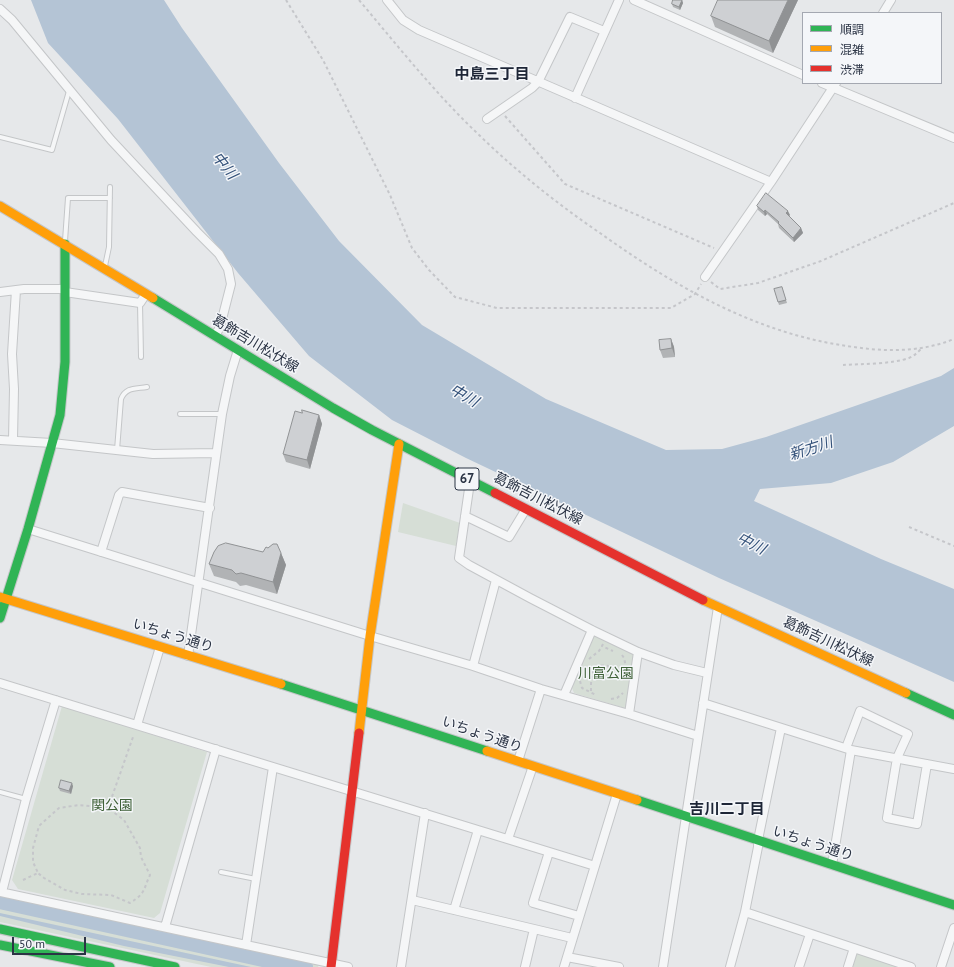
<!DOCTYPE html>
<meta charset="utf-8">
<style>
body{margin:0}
#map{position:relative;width:954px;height:967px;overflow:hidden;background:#e6e8ea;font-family:"PT Sans","Noto Sans JP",sans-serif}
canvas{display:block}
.legend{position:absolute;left:802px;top:12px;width:140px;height:72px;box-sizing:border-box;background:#f4f6f9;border:1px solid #a4a8b1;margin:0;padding:5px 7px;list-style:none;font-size:12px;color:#2b3445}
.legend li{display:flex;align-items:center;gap:8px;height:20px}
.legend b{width:20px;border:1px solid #a4a8b1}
.scale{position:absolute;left:12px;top:937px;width:74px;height:18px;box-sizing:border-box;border:2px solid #2b3445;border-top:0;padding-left:5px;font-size:12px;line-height:14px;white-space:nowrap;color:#2b3445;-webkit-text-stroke:3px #f4f6f9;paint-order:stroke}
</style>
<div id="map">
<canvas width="954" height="967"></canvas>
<ul class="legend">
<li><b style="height:5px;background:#30b455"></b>順調</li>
<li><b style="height:5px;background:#ff9f0a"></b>混雑</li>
<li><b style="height:5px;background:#e5322d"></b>渋滞</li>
</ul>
<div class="scale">50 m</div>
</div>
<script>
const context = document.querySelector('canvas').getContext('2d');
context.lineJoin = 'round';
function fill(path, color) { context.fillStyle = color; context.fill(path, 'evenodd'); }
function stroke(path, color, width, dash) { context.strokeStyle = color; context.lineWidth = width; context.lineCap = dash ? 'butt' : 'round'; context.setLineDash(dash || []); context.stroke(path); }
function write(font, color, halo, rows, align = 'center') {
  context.font = font + ' "PT Sans","Noto Sans JP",sans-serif'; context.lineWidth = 3; context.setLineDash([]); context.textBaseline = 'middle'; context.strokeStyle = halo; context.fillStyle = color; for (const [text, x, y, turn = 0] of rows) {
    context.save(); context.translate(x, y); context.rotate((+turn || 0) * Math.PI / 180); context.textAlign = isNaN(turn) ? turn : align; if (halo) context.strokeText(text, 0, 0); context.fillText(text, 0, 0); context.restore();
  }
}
fill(new Path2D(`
 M403,503l57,20 -4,23 -58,-14z
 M593,636h3l38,17 1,2 -7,51 -3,2 -51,-15 -2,-5z
 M62,706l145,46 -47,161 -6,5 -136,-29 -6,-9z
 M0,895l319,70 -1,2h-107l-211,-45z
 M856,953l44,14h-48z`), '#d6ded6');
fill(new Path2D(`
 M31,0h133l18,28 97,135 60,78 83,84 124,74 120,51 56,-1 44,-12 175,-61 13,-8v58l-61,36 -62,21 -71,6 -6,12 127,58 73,30v93l-235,-104 -253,-120 -74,-38 -83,-64 -71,-83 -120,-154 -70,-76z
 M0,913l251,54h-22l-105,-21 -124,-30z`), '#b4c4d5');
stroke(new Path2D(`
 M0,900l304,67`), '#b4c4d5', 18);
const lane = new Path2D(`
 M0,137l52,13 17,-59
 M65,241l3,-43h42
 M105,266l4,-19 1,-60
 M140,303l1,54
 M180,414h42
 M117,450l4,-51c5,-12 14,-10 26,-12
 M0,792l26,7
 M221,872l35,7`);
const street = new Path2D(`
 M387,0l16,20 16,10 352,152
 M634,0l169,75
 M0,9l12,11 99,120 86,92 22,22 9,15 3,15 -11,43 -5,9
 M883,13l8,-13
 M822,83l132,55
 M575,98l44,-98
 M487,119l45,-31 6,-6 32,-65 34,14
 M705,277l66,-95 65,-99
 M0,292l24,-3h41
 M65,292l75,11 6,-9
 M0,440l52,3 101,11 63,-1
 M13,440l1,-51 -2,-35 4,-64
 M473,482l-4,7 -10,69 10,7 61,33 62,32 46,22 36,13 33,8
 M465,516l44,21 17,-28
 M28,529l342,107 103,30 68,23 88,25 69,22
 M101,552l18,-57 3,-3 88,16
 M188,656l34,-242 8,-38 8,-26
 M473,666l23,-86
 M0,683l595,183
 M564,695l28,-65
 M703,703l148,47 103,19
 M629,714l9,-62
 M137,725l23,-78
 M846,748l14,-37 48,23 -11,24 -10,60 30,6 10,-60
 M518,761l23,-72
 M508,839l25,-73
 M549,852l-16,51 46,13
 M832,865l19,-115
 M0,892l348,75
 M2,892l24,-93 30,-99
 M412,900l160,38
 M454,910l24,-80
 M745,912l166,55
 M165,927l51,-178
 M246,945l27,-178
 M567,957l52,10
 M401,967l24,-154
 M525,967l9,-38
 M564,967l53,-173
 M663,967l55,-360
 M730,967l15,-55 13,-65v-7l23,-112
 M799,967l11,-33
 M848,967l6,-19
 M941,967l13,-39`);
const fast = new Path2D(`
 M153,298l180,110 39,22 123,63
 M0,618l28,-89 32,-114 5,-53v-118
 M281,684l206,67
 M906,693l48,22
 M637,800l317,105
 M0,929l175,38
 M0,945l110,22`);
const slow = new Path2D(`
 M0,206l153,92
 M0,597l281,87
 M703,600l203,93
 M359,733l11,-97 29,-192
 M487,751l150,49`);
const jam = new Path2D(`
 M495,493l208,107
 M331,967l28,-234`);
stroke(lane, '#c4c6c8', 6);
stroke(street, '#c4c6c8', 10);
stroke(fast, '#c4c6c8', 11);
stroke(slow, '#c4c6c8', 11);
stroke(jam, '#c4c6c8', 11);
stroke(new Path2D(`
 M286,0l37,60 67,135 22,53 17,22 26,27 42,11h174l24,-14 6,-10
 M359,0c38,45 75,92 118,133 38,37 79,70 123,100 77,55 159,102 254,114 33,5 68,5 100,-8
 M505,116l60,68 149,64
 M711,282l9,7 38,-6 63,-22 133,-58
 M843,365c18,-1 50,-1 66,-7 5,-2 8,-5 12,-9
 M909,527l45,19
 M603,644l-1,2 11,5
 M622,655l2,3 2,9
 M589,659l10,-8 3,-5
 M580,681l2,7 14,7
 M591,691c0,-12 -1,-29 17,-25 6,10 12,8 18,1
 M611,699l6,-1 6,-5
 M108,808l25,-71
 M23,880l15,-7 -5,-11v-14l6,-22 20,-18 20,-3 29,3 16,12 16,28 1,9 9,18c-7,15 -4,18 -20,28l-19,-8 -29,-1 -17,-4 -21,-12 -6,-5`), '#c5c6ca', 2, [3, 3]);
stroke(lane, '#f5f6f7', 4);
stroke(street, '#f5f6f7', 8);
stroke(fast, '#30b455', 9);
stroke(slow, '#ff9f0a', 9);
stroke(jam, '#e5322d', 9);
fill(new Path2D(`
 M682,0l1,3 -3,7 -7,-3 -1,-3z
 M798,0l-25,53 -58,-26 -4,-11z
 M757,206l33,9 -1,1 12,12 2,5 -9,9 -15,-14 -1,-4 -11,-10 -2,2 -7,-6z
 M782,287l5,16 -8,2 -5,-16z
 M671,339l3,8 1,10 -12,1 -3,-8z
 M302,413l17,2 3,9 -12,45 -24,-7 -3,-8z
 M263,552l18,1 5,12 -9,29 -31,-9 -6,1 -4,-4 -22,-6 -5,-12z
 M73,786l-2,8 -11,-3 -1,-3z`), '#b1b3b5');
fill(new Path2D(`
 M682,0l1,3 -3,7 -1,-3z
 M788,0h10l-25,53 -4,-12z
 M765,210l2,4 -2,2 -1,-4z
 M788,211l2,4 -3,3 -1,-5z
 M801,228l2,5 -9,9 -1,-4z
 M671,339l3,8 1,10 -3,-9z
 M319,415l3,9 -12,45 -3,-9z
 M281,553l5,12 -9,29 -4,-12z
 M72,783l1,3 -2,8 -2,-3z`), '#909294');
const building = new Path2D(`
 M673,0h9l-3,7 -7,-3z
 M718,0h70l-19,41 -58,-25z
 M766,193l22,18 -2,2 15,15 -8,10 -15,-15 1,-1 -14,-12 -1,2 -7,-6z
 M782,287l4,13 -8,2 -4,-13z
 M671,339l1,9 -12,2 -1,-10z
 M302,410l17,5 -12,45 -24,-6 12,-43 7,2z
 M226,543l37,9 3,-5 2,1 5,-4h4l4,9 -8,29 -32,-9 -5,1 -4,-4 -23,-6 5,-12 4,-6z
 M61,780l11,3 -3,8 -10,-3z`);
fill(building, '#ced0d3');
stroke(building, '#909294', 1);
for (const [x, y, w] of [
 [467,479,24]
]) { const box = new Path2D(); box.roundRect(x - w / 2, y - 11, w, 22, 3); context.fillStyle = '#f4f6f9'; context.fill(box); stroke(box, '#2b3445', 1); }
write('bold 13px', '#2b3445', null, [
 ["67",467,479]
]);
write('14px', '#2b3445', '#f4f6f9', [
 ["葛飾吉川松伏線",255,344,31],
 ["葛飾吉川松伏線",538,499,27],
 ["いちょう通り",173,636,17],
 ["葛飾吉川松伏線",828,642,25],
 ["いちょう通り",482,735,19],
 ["いちょう通り",813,844,18]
]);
write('14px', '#3f6138', '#f4f6f9', [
 ["川富公園",606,674],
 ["関公園",112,806]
]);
write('bold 15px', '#1d2536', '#f4f6f9', [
 ["中島三丁目",492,75],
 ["吉川二丁目",727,810]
]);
write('italic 15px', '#34527a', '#f4f6f9', [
 ["中川",224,166,51],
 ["中川",464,396,30],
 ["新方川",811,449,-18],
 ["中川",751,544,27]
]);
</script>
